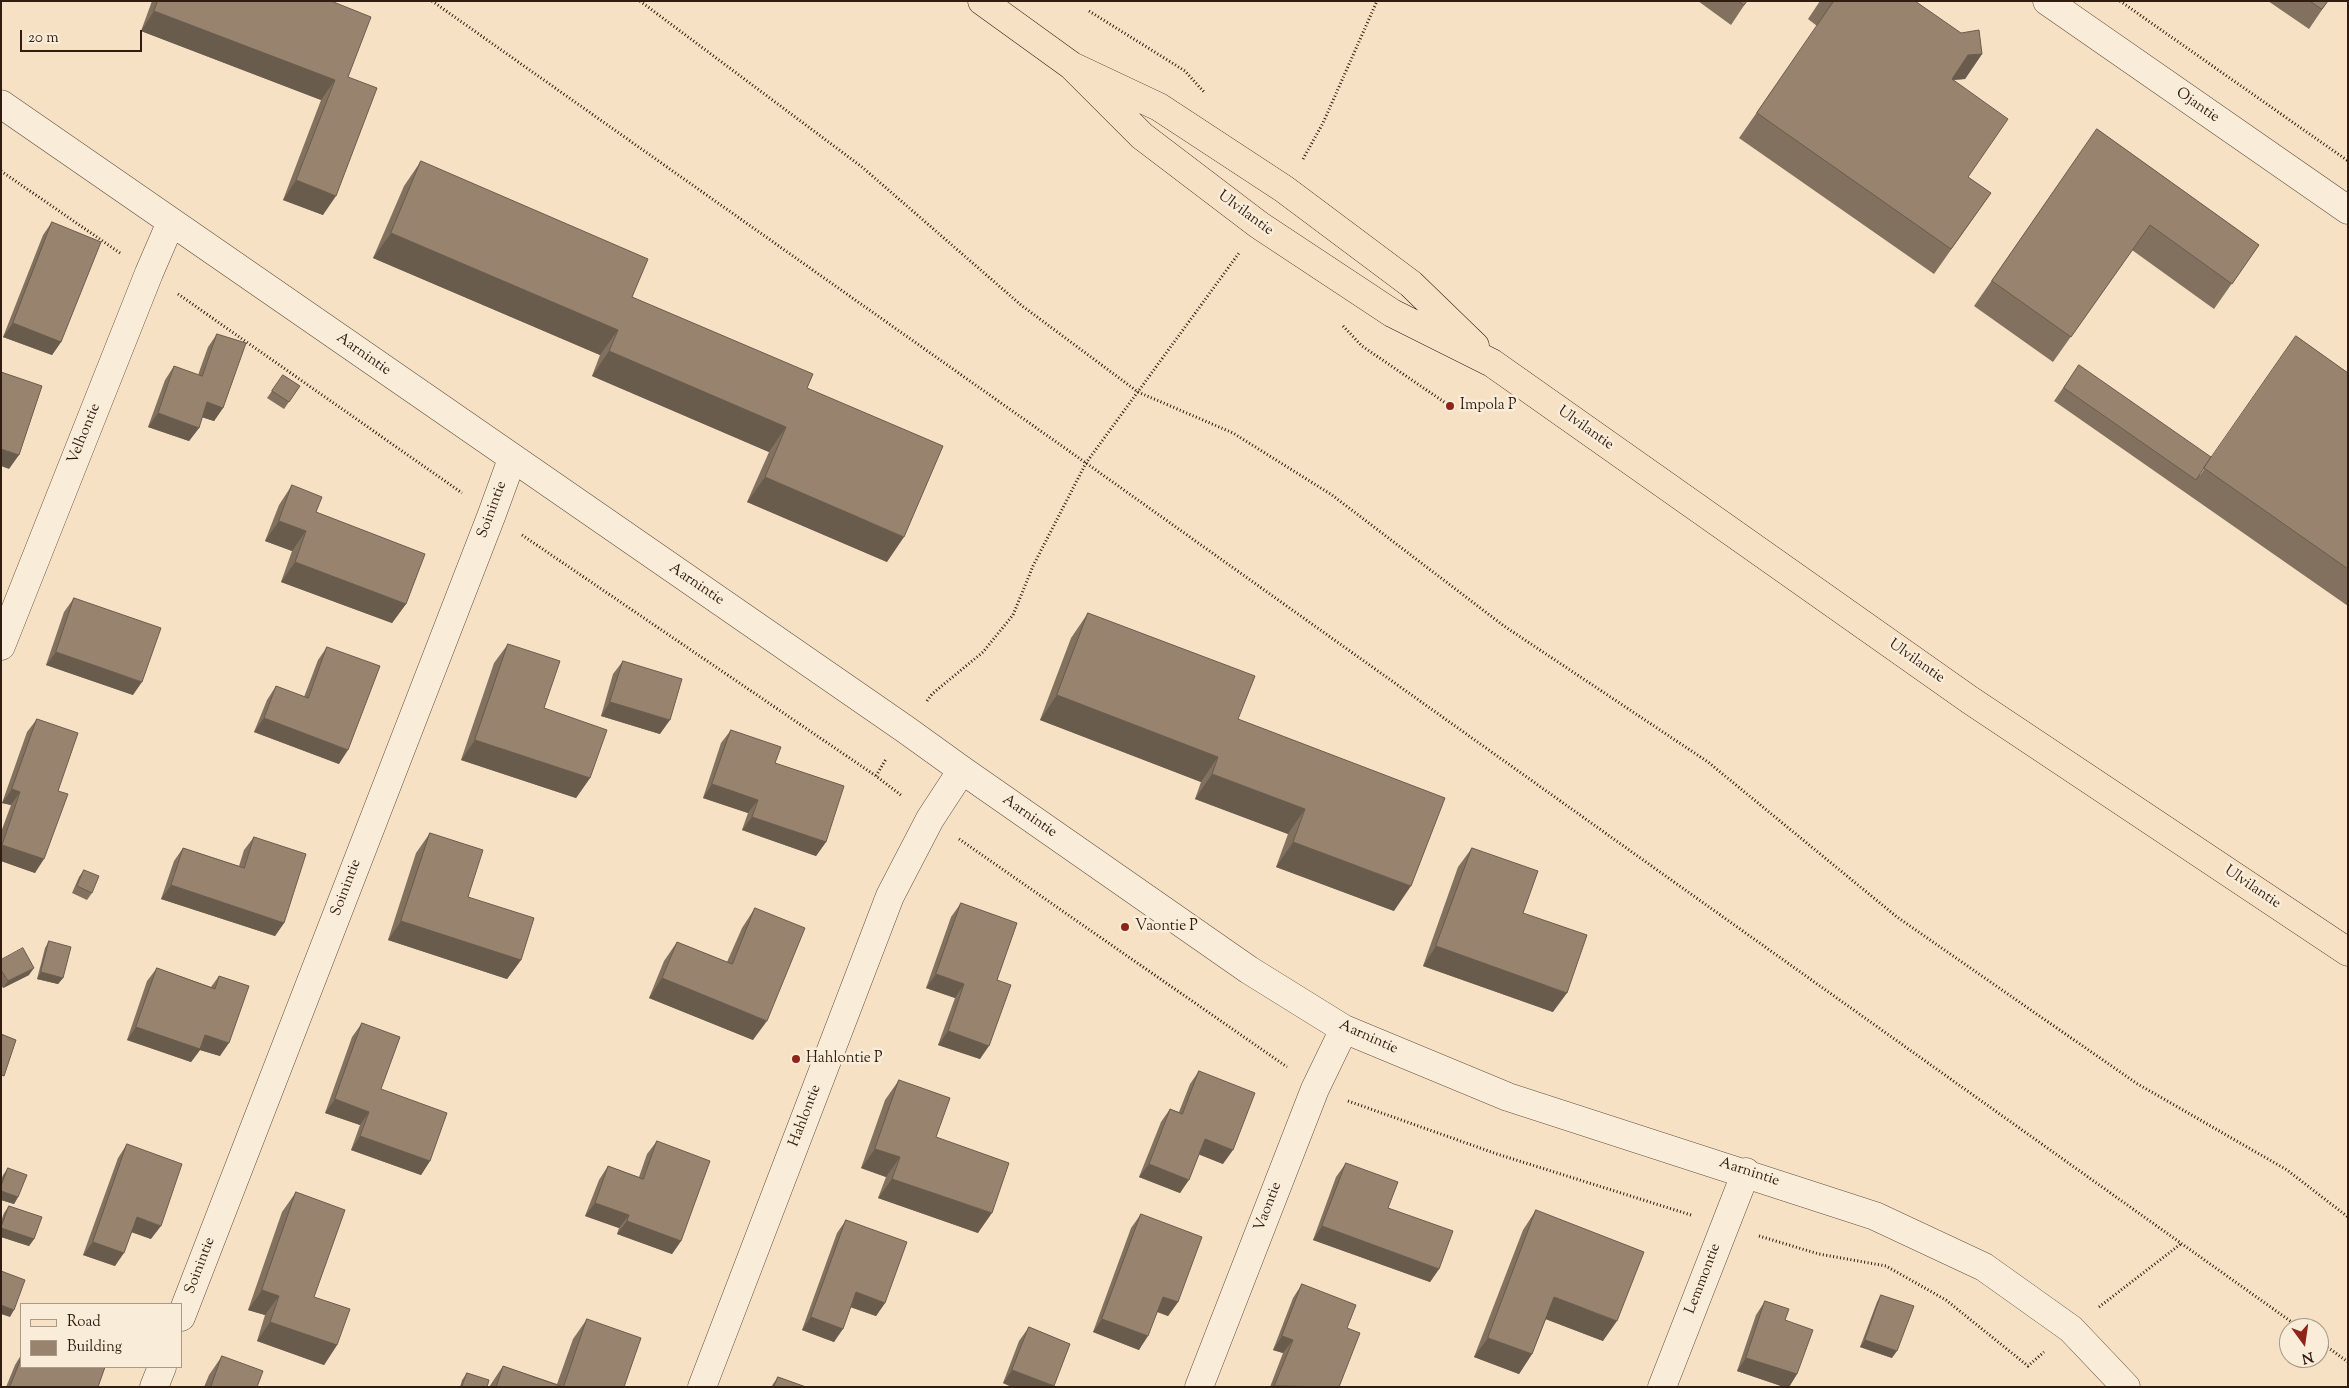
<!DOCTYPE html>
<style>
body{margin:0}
#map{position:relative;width:2349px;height:1388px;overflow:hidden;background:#f6e1c5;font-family:"Sorts Mill Goudy",serif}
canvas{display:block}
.frame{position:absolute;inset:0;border:2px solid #311d0f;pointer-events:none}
.legend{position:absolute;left:20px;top:1303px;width:162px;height:65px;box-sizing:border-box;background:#f9ecd9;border:1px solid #a99988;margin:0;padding:6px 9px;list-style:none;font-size:15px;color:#311d0f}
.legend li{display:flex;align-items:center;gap:10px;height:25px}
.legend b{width:25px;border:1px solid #a99988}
.north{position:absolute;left:2279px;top:1318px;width:50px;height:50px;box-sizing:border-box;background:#f9ecd9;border:1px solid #a99988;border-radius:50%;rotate:166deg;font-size:14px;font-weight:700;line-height:20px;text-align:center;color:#311d0f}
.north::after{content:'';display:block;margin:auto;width:18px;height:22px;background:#8f2418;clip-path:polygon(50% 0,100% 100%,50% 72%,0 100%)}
.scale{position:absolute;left:20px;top:30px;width:122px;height:22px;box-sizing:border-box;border:2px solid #311d0f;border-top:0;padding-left:6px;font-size:15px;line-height:18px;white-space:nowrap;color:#311d0f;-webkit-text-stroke:4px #f9ecd9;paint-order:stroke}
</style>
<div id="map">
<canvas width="2349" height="1388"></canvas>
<div class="frame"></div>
<ul class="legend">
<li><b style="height:6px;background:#f6e1c5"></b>Road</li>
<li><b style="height:14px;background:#97836e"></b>Building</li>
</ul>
<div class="north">N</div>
<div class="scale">20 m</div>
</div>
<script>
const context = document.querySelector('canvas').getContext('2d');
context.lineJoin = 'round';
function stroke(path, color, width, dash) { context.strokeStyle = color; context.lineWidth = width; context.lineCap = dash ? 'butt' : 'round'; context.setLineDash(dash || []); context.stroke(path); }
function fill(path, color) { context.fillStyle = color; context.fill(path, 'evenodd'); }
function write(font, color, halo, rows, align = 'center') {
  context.font = font + ' "Sorts Mill Goudy",serif'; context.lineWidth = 5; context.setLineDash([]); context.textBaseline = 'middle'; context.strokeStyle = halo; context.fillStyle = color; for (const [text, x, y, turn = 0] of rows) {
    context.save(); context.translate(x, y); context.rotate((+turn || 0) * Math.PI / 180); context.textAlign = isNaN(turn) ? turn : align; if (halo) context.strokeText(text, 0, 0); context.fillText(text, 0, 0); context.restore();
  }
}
const minor = new Path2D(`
 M2047,1l301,209
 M1,104l904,625 57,41 287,200 95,59 164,68 367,119 109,51 87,62 55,58
 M1,646l148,-373 22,-51
 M181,1317l311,-803 20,-55
 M154,1387l8,-20
 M702,1387l188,-491 40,-77 32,-49
 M1199,1387l116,-298 29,-60
 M1662,1387l84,-215`);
const major = new Path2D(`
 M982,1l90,65 87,41 125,82 127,95 64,62
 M1072,66l70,70 117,89 133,88 100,50 478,337 378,252`);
stroke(minor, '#624e3c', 29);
stroke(major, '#311d0f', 29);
stroke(new Path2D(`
 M432,1l654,462 1214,865
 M640,1l222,166 159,138 117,87 95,41 99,62 172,131 204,136 189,155 239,166 151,87 61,47
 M2120,1l228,160
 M1089,11l96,60 19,21
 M1303,159l20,-36 54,-122
 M1,171l119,82
 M178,294l284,199
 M1343,326l19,20 88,60
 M522,535l354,241 26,20
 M927,701l5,-7 51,-42 30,-37 20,-49 53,-103 153,-210
 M876,776l10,-17
 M959,839l328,228
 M1348,1101l149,53 194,61
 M1759,1236l60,18 67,12 60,34 82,66 16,-14
 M2099,1307l83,-64
 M2319,1341l29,21`), '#311d0f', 3, [1, 2.5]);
stroke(minor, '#f9ecd9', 28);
stroke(major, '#f6e1c5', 28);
fill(new Path2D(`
 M152,1h179l17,76 -25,138 -40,-15 38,-100 -180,-69z
 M1698,1h49l-16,24z
 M1820,1h95l67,53 -17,25 -11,1 14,97 23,16 -57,81 -195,-136 78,-112 -9,-7z
 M2268,1h60l-19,28z
 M2097,129l162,116 -45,64 -82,-59 -79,112 -79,-56z
 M421,161l211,136 175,91 80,174 -140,-60 22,-50 -177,-76 8,-21 -227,-97 31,-72z
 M52,222l9,120 -9,13 -49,-18 40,-102z
 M217,334l6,74 -9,13 -12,-4 -3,11 -10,13 -41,-14 17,-47 9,-14 24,9 10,-28z
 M2296,336l52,37v233l-294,-205 25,-36 121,110z
 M283,375l17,11 -16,23 -17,-11z
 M292,485l24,27 90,92 -14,19 -111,-41 11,-31 -27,-10 14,-36z
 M74,598l59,97 -87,-30 18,-53z
 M1088,613l150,106 156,192 -118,-44 12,-33 -93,-35 6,-17 -161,-62 31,-82z
 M508,644l36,64 46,70 -14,20 -115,-38 33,-97z
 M327,647l12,117 -85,-32 13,-32 9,-14 28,11 14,-37z
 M623,661l37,73 -59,-18 12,-42z
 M37,719l21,72 -23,82 -34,-12v-29l10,-27 -9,-2 25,-71z
 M731,730l44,33 51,79 -10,14 -74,-26 6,-17 -45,-15 18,-55z
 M430,833l38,64 53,63 -14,19 -119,-39 28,-87z
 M254,837l30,86 -9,13 -114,-37 13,-38 9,-13 56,18 5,-16z
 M1472,848l51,65 30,99 -130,-46 35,-99z
 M84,870l8,23 -5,7 -15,-7 7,-16z
 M961,903l36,77 -17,79 -42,-14 17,-47 -29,-10 25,-71z
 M755,908l-2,132 -104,-42 15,-37 13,-19 50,20 15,-34z
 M49,941l14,37 -5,6 -21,-5 8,-31z
 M1,960l28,15 -26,13 -2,-3z
 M157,968l54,19 8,-11 1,80 -20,-6 -9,12 -64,-22 20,-59z
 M362,1023l19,66 49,72 -9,14 -70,-25 9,-25 -35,-12 27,-76z
 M1199,1071l24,93 -24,-10 -19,39 -41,-16 22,-55 9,-13 9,3 11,-28z
 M899,1080l37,57 42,96 -100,-35 8,-21 -25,-9 24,-68z
 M657,1141l24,100 -9,13 -55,-20 2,-6 -34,-12 14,-36 9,-14 31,11 8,-23z
 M127,1144l24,95 -19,-7 -17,34 -32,-11 35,-97z
 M1346,1163l42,45 51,61 -9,13 -117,-42 23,-63z
 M8,1168l10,29 -4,7 -13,-4v-20l2,-5z
 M296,1192l18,105 23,48 -13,20 -67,-24 8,-26 -17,-5 34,-98z
 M9,1206l25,33 -5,7 -28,-9v-16l3,-8z
 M1536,1210l67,131 -57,-22 -14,35 -13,20 -45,-17 49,-127z
 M1141,1214l37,88 -10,14 -11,-4 -18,38 -46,-18 38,-104z
 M846,1220l39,83 -9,13 -25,-9 -17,35 -32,-12 35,-97z
 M1302,1284l45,44 -8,59h-69l13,-34 -10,-3 20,-52z
 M1881,1295l11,63 -32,-11 17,-45z
 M1765,1301l20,19 12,54 -8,13h-5l-47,-16 19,-56z
 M587,1319l37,68h-135l14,-21 54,18 16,-45z
 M1029,1327l41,17 -17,43h-41l-9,-4 16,-42z
 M21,1355v12l77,20h-92l9,-22z
 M222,1356l35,31h-53l5,-12z
 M467,1373l20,14h-27l2,-7z
 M778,1377l28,10h-35z`), '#82715f');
fill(new Path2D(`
 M154,11l181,69 -14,20 -180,-69z
 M1982,54l-17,25 -15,1 18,-25z
 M296,180l40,16 -13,19 -40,-15z
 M391,233l227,97 -18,25 -227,-97z
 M13,323l48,19 -9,13 -49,-18z
 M609,351l177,76 -17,25 -177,-76z
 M207,402l16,6 -9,13 -16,-5z
 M158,413l41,15 -10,13 -41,-14z
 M1,449l18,6 -10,14 -8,-3z
 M765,477l139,60 -17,25 -140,-60z
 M279,521l27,10 -14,20 -27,-10z
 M295,562l111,42 -14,19 -111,-41z
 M56,652l86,30 -9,13 -87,-30z
 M1057,695l161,62 -17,25 -161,-62z
 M610,702l60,18 -10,14 -59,-18z
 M264,718l84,32 -9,14 -85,-32z
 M475,740l115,38 -14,20 -115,-38z
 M1212,774l93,35 -17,25 -93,-35z
 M712,784l46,16 -10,13 -45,-15z
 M12,789l8,3 -9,13 -9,-2z
 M752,817l74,25 -10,14 -74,-26z
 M1293,842l118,44 -17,25 -118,-44z
 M1,845h1l42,14 -9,14 -34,-12z
 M171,885l113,38 -9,13 -114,-37z
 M401,921l120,39 -14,19 -119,-39z
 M1436,946l131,47 -14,19 -130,-46z
 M34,968l-5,7 -26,13 5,-7z
 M41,972l22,6 -5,6 -21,-5z
 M936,974l28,10 -9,14 -29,-10z
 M662,978l105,43 -14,19 -104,-42z
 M136,1027l69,8 24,8 -9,13 -20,-6 -9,12 -64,-22z
 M948,1031l41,15 -9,13 -42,-14z
 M335,1099l34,13 -9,13 -35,-12z
 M360,1136l70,25 -9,14 -70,-25z
 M1205,1139l28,11 -10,14 -28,-11z
 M875,1149l25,8 -14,20 -25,-9z
 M1149,1164l40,16 -9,13 -41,-16z
 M892,1179l100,34 -14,20 -100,-35z
 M1,1191l17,6 -4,7 -13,-4z
 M595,1203l34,12 -10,13 -34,-12z
 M137,1217l24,9 -10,13 -23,-8z
 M627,1221l54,20 -9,13 -55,-20z
 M1322,1226l117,43 -9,13 -117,-42z
 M1,1228l33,11 -5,7 -28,-9z
 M93,1242l31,11 -9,13 -32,-11z
 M262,1290l17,6 -14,19 -17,-5z
 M856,1292l29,11 -9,13 -29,-10z
 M1163,1297l15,5 -10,14 -15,-6z
 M1554,1297l63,24 -14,20 -63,-24z
 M1,1305l13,5 -4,7 -9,-3z
 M811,1317l32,12 -9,13 -32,-12z
 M1102,1319l46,17 -9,14 -46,-18z
 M270,1322l67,23 -13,20 -67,-24z
 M1282,1336l11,4 -10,13 -10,-3z
 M1488,1338l44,16 -13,20 -45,-17z
 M1865,1340l32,11 -5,7 -32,-11z
 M1746,1358l51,16 -8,13h-5l-47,-16z
 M1012,1370l42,16 -1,1h-41l-9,-4z`), '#6a5c4d');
const building = new Path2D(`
 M158,1h173l40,16 -23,60 29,11 -41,108 -40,-16 39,-100 -181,-69z
 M1739,1h8l-3,4z
 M1834,1h81l46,32 18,-3 3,24 -14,1 -16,24 56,40 -40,58 23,16 -40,56 -194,-136z
 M2310,1h18l-6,8z
 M2097,129l162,116 -27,39 -82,-59 -79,112 -79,-56z
 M421,161l227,98 -16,38 181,77 -6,14 136,58 -39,91 -139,-60 21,-50 -177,-76 9,-21 -227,-97z
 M52,222l49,20 -40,100 -48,-19z
 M217,334l29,9 -23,65 -16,-6 -8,26 -41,-15 16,-47 28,10z
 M2296,336l52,37v196l-144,-101z
 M2079,365l132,92 -15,23 -132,-92z
 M1,372l41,14 -23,69 -18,-6z
 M283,375l17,11 -11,16 -17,-11z
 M292,485l30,12 -6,15 109,42 -19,50 -111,-42 11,-31 -27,-10z
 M74,598l87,30 -19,54 -86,-30z
 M1088,613l167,63 -17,43 207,79 -34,88 -118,-44 12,-33 -93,-35 6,-17 -161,-62z
 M508,644l52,17 -16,47 63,22 -17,48 -115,-38z
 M327,647l53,19 -32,84 -84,-32 12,-32 32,12z
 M623,661l59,18 -12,41 -60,-18z
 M37,719l41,14 -20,58 10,3 -24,65 -42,-14 18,-53 -8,-3z
 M731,730l50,17 -6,16 69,23 -18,56 -74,-25 6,-17 -46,-16z
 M430,833l53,17 -15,47 66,21 -13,42 -120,-39z
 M254,837l52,17 -22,69 -113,-38 12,-37 61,20z
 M1472,848l66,23 -15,42 64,22 -20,58 -131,-47z
 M84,870l15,6 -7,17 -15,-7z
 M961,903l56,20 -20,57 14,5 -22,61 -41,-15 16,-47 -28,-10z
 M755,908l50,20 -38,93 -105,-43 15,-36 55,22z
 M49,941l22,6 -8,31 -22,-6z
 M23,948l11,20 -26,13 -7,-11v-10z
 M157,968l58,21 4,-13 30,10 -20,57 -24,-8 -5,14 -64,-22z
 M362,1023l38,14 -19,52 66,24 -17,48 -70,-25 9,-24 -34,-13z
 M1,1034l15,6 -12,36 -3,-1z
 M1199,1071l56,22 -22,57 -28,-11 -16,41 -40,-16 21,-55 12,5z
 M899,1080l51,18 -14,39 73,26 -17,50 -100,-34 8,-22 -25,-8z
 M657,1141l53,20 -29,80 -54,-20 2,-6 -34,-12 13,-37 35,13z
 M127,1144l55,20 -21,62 -24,-9 -13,36 -31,-11z
 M1346,1163l52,19 -10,26 65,23 -14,38 -117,-43z
 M8,1168l19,7 -9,22 -17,-6v-5z
 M296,1192l49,18 -31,87 36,12 -13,36 -67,-23 9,-26 -17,-6z
 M9,1206l33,11 -8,22 -33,-11z
 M1536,1210l108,42 -27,69 -63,-24 -22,57 -44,-16z
 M1141,1214l61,23 -24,65 -15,-5 -15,39 -46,-17z
 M846,1220l61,22 -22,61 -29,-11 -13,37 -32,-12z
 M1,1271l24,9 -11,30 -13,-5z
 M1302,1284l54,21 -9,23 13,5 -21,54 -65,-1 19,-46 -11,-4z
 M1881,1295l33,11 -17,45 -32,-11z
 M1765,1301l24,8 -4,11 28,10 -16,44 -51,-16z
 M587,1319l54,19 -17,49h-128l7,-21 60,21z
 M1029,1327l41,17 -16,42 -42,-16z
 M222,1356l41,15 -6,16h-46z
 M21,1359v8h84l-7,20h-88z
 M467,1373l22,7 -2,7h-25z
 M778,1377l28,10h-32z`);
fill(building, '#97836e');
stroke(building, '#6a5c4d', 1);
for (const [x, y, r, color] of [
 [1450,406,5,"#8f2418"],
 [1125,927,5,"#8f2418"],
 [796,1059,5,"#8f2418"]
]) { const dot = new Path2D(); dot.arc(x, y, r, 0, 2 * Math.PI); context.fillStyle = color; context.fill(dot); stroke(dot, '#f9ecd9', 2); }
write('15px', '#311d0f', '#f9ecd9', [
 ["Ojantie",2197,106,35],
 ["Ulvilantie",1245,214,36],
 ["Aarnintie",363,355,35],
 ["Ulvilantie",1585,429,35],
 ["Velhontie",85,434,-68],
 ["Soinintie",493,510,-70],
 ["Aarnintie",696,585,34],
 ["Ulvilantie",1916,662,35],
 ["Aarnintie",1029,817,35],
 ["Soinintie",347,888,-69],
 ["Ulvilantie",2252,888,34],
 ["Aarnintie",1368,1038,24],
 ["Hahlontie",806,1116,-69],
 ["Aarnintie",1749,1173,18],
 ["Vaontie",1269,1207,-69],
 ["Soinintie",201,1266,-69],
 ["Lemmontie",1704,1279,-69]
]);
write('15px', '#311d0f', '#f9ecd9', [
 ["Impola P",1460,406],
 ["Vaontie P",1135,927],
 ["Hahlontie P",806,1059]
], 'left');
</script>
